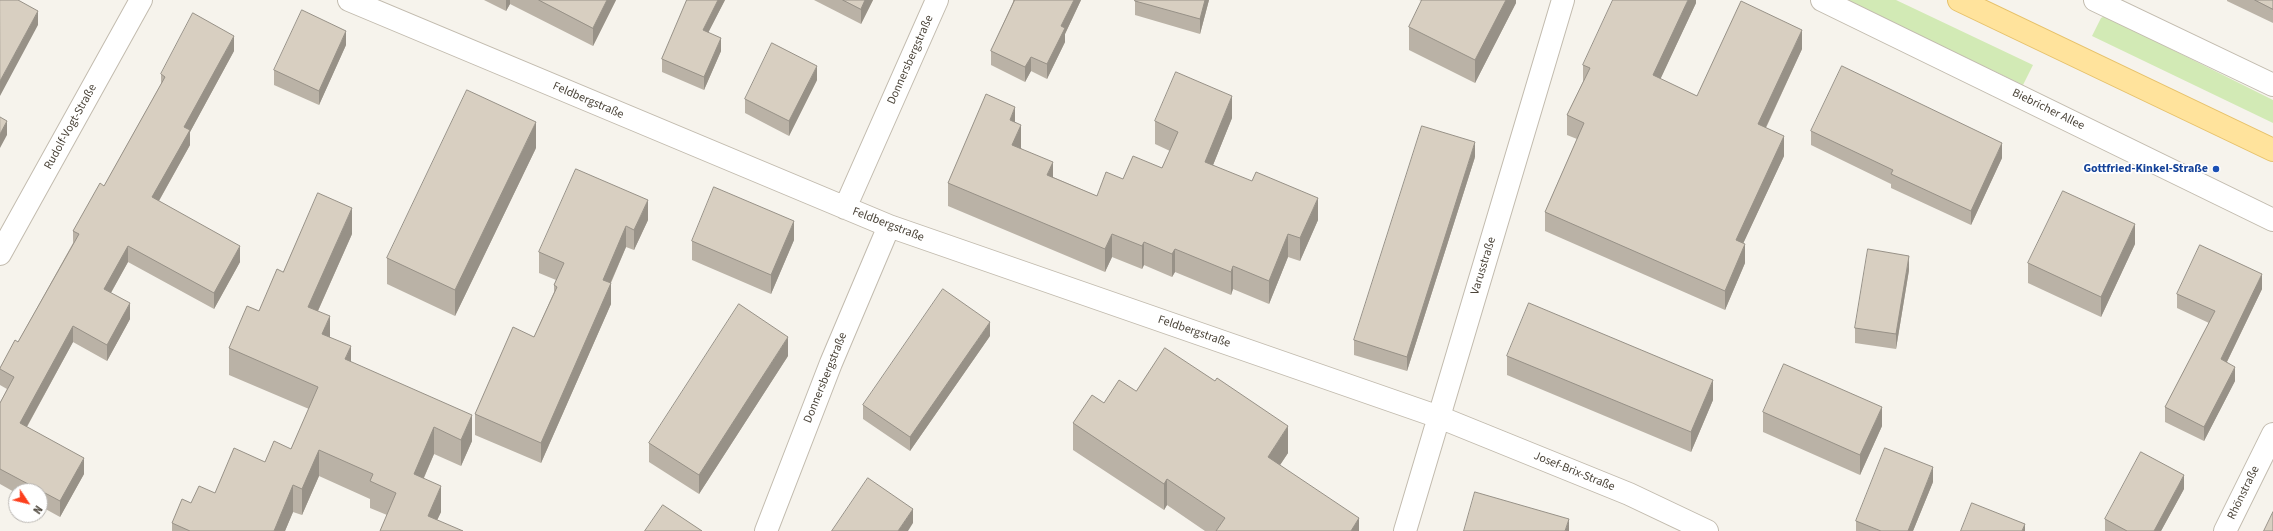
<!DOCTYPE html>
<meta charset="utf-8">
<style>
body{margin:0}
#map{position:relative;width:2273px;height:531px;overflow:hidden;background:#f6f3ec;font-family:"Source Sans 3",sans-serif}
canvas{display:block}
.north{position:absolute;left:8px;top:483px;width:40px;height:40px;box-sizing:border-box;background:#fff;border:1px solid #b7b4b0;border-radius:50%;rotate:125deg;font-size:11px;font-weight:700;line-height:16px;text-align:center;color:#4b4439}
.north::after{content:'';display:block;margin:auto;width:14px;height:18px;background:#fc3f1d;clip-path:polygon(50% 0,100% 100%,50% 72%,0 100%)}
</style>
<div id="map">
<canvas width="2273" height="531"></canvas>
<div class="north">N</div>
</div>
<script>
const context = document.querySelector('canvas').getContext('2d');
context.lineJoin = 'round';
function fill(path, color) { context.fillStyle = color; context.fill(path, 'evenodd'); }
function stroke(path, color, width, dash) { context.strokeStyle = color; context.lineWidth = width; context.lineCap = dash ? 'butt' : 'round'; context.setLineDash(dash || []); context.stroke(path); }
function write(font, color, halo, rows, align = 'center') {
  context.font = font + ' "Source Sans 3",sans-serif'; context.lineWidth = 3.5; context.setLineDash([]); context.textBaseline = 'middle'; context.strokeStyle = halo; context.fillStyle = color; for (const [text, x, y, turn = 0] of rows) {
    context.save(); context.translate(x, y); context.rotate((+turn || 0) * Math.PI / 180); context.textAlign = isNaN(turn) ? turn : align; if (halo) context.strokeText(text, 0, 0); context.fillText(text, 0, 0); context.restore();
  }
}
fill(new Path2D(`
 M1846,0h50l137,65 -10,20z
 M2105,16l168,84v23l-181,-87 9,-18z`), '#d2eab5');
const minor = new Path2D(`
 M349,0l540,226 550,191 190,77 78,37
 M1822,0l451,220
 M2095,0l178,85
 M845,208l92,-208
 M0,254l141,-254
 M766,531l65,-168 58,-137
 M1405,531l158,-531
 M2225,531l48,-97`);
const major = new Path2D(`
 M1959,0l314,150`);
stroke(minor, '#c2bbae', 24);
stroke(major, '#e6c16a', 24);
stroke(minor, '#fff', 22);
stroke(major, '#ffe39c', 22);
fill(new Path2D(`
 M484,0h132l-23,46 -83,-42 -4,7z
 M687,0h38l-17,32 13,19 -17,39 -42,-18v-13z
 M814,0h59l-12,24z
 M1013,0h68l-16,34v8l-18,37 -16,-8 -6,11 -34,-17v-14l22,-49z
 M1135,0h74l-9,34 -65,-19z
 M1419,0h97v3l-41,80 -66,-33v-23l13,-26z
 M1696,0v3l-36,76 37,17 105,-47 -36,79 18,28 -41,87 2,20 -20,47 -180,-79v-19l32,-73 -10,-4v-20l16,-33v-17z
 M2227,0h46v23l-46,-22z
 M346,45l-27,60 -45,-20v-15z
 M234,51l-44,81v13l-31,56 81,61 -26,47 -86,-47 -17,31 19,26 -23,42 -34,-19 -46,85 57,47 -24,43 -20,-11v-15h-24v2l-16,-9v-81l7,-14 -7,-4v-17l18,-26 55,-99v-12l31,-45 57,-102v-10z
 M817,80l-28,56 -44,-23v-14z
 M1232,118l-19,47 105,55 -18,41 -12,-4 -19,47 -36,-15 -2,6 -56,-23 -3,5 -28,-12 -2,4 -30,-12 -7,15 -157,-66v-23l67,-60 6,25 32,29 44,19 26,-17 39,-11 8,-17 -15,-7v-23z
 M1811,131l191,27 -31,67 -80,-37v-4l-80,-39z
 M536,148l-81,168 -68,-32v-26z
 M1475,157l-68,214 -53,-16v-15z
 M648,220l-14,30 -8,-3 -15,36v21l-70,159 -66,-28v-21l59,-77 20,-45v-7l2,-5 -17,-7v-21z
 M352,234l-34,77 12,26 21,25 121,79 -11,25 -27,-12 -10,24 17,34 -4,8 -50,-5 -17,-7v-9l-51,-23 -17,39 -9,-3 -8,19h-113v-8l19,-20 24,-10 50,-31 26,-13 18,-40 -80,-34v-27l30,-37 24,-39z
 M794,240l-23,54 -79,-34v-19z
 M2135,244l-34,73 -73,-34v-20z
 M1909,270l-13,79 -41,-6v-15z
 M2262,289l-35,73 8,19 -31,60 -39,-19v-15l44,-84 -32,-15v-14z
 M990,336l-80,115 -47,-32v-14z
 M788,356l-89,138 -50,-32v-19z
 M1507,356l206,44 -22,52 -184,-77z
 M1136,391l152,62 -8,12 79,66h-154l-38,-26 -3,5 -91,-60v-27l31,-20z
 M1763,412l119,14 -22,49 -97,-43z
 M1933,482l-20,49h-57v-10z
 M2184,489l-23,42h-56v-12z`), '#bab2a6');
fill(new Path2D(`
 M506,0h4v4l-4,7z
 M607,0h9l-23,46v-18z
 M718,0h7l-22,43v-13z
 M865,0h8l-12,24v-15z
 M1074,0h7l-16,34v8l-18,37v-15l14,-38z
 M1205,0h4l-9,34v-15z
 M1506,0h10v3l-41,80v-23z
 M1688,0h8v3l-43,92v-20z
 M38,11v14l-38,71v-15z
 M1802,30v19l-44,95v-20z
 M346,31v14l-27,60v-14z
 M234,36v15l-44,81v13l-38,68v-16l32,-70z
 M721,38v13l-17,39v-13z
 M1031,57v14l-6,11v-15z
 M817,66v14l-28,56v-15z
 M1232,96v22l-27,67v-23z
 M1015,107v23l-5,-10z
 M7,121v14l-7,13v-14z
 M536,122v26l-81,168v-26z
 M1021,125v23l-9,20v-23z
 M1784,136v20l-48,103v-19z
 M1475,142v15l-68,214v-14z
 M2002,143v15l-31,67v-14z
 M1053,162v22l-6,-9z
 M1318,198v22l-18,41v-23z
 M648,200v20l-14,30v-20z
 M352,208v26l-44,99v-26z
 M794,221v19l-23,54v-19z
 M2135,224v20l-34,73v-20z
 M626,226v21l-23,53v-20z
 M1112,234v23l-7,15v-23z
 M1288,234v23l-19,47v-23z
 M1144,242v23l-2,4v-23z
 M1745,244v19l-20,47v-19z
 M128,246v16l-24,43v-16z
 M240,246v16l-26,47v-16z
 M1175,249v23l-3,5v-23z
 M1909,256v14l-13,79v-15z
 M1233,266v23l-2,6v-23z
 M2262,274v15l-41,85v-15z
 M611,283v21l-70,159v-20z
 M130,303v16l-23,42v-16z
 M330,316v26l-8,-8z
 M990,322v14l-80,115v-14z
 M73,326v16l-53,97v-16z
 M788,337v19l-89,138v-19z
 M351,346v26l-6,-13z
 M2235,367v14l-31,60v-14z
 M1713,380v20l-22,52v-20z
 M1882,407v19l-22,49v-20z
 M472,415v26l-11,25v-26z
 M1288,426v27l-20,30v-26z
 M434,427v27l-20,46v-26z
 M319,450v26l-17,39v-26z
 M84,458v16l-24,43v-16z
 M1933,467v15l-20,49h-5z
 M2184,475v14l-23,42h-7z
 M1167,479v26l-3,5v-26z
 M293,485v27l-8,19h-11z
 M441,486v26l-9,19 -4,-15z
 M913,509v14l-5,8h-10z
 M1359,518v13h-8z
 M1569,519v12h-4z
 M2025,524v7h-3z`), '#979187');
const building = new Path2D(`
 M0,0h18l20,11 -38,70z
 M539,0h68l-14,28z
 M687,0h31l-15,30 18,8 -17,39 -42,-18z
 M843,0h22l-4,9z
 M1015,0h59l-13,26 4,2 -18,36 -16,-7 -6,10 -34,-16z
 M1135,0h70l-5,19 -65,-18z
 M1422,0h84l-31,60 -66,-33z
 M1613,0h75l-35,75 44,21 44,-95 61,29 -44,94 26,12 -48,104 9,4 -20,47 -180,-79 39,-89 -17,-8 23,-47 -7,-3z
 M2255,0h18v9z
 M302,10l44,21 -27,60 -45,-21z
 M193,13l41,23 -50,91 6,3 -38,67 88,49 -26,47 -86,-47 -24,43 26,14 -23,42 -34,-19 -53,97 64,35 -24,43 -60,-32v-66l14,-26 -14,-8v-1l15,-28 3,2 61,-108 -6,-3 27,-48 4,3 61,-109 -4,-3z
 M772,43l45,23 -28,55 -44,-22z
 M1842,66l160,77 -31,68 -80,-37 2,-4 -82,-39z
 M1176,72l56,24 -27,66 47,19 4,-9 62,26 -18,40 -12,-4 -19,47 -36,-15 -2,6 -56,-23 -3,5 -28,-12 -2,4 -30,-12 -7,15 -157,-66 38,-89 29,13 -5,13 11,5 -9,20 41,17 -6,13 50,21 9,-24 17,7 10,-23 29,12 16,-36 -23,-11z
 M467,90l69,32 -81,168 -68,-32z
 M0,117l7,4 -7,13z
 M1422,126l53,16 -68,215 -53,-17z
 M576,169l72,31 -14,30 -8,-4 -23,54 8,3 -70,160 -66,-29 38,-87 21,10 23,-50 -3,-2 10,-22 -25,-11z
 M714,187l80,34 -23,54 -79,-34z
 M2063,191l72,33 -34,73 -73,-34z
 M318,193l34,15 -44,99 22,9 -8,18 29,12 -6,13 127,56 -11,25 -27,-13 -20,47 27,12 -13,30 35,15h-83l16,-38 -26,-12 3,-7 -54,-24 -17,39 -9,-4 -19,46h-84l-18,-8 10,-24 9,4 8,-17 16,7 19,-45 31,14 9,-21 17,8 27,-62 -89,-39 18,-42 12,5 18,-42 6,3z
 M2200,245l62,29 -41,85 14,8 -31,60 -39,-20 50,-96 -38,-17z
 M1868,249l41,7 -13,78 -41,-6z
 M943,289l47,33 -80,115 -47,-32z
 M1529,303l184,77 -22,52 -184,-76z
 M739,304l49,33 -89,138 -50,-32z
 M1165,348l50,33 2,-3 71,48 -20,31 91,61 -8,13h-135l9,-13 -58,-39 -3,5 -91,-61 19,-28 12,8 15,-23 17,11z
 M1784,364l98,43 -22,48 -97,-43z
 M1885,448l48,19 -25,64h-27l-25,-10z
 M2141,452l43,23 -30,56h-27l-22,-12z
 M868,478l45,31 -15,22h-66z
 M1475,492l94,27 -4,12h-101z
 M1972,503l53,21 -3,7h-61z
 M663,505l39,26h-57z
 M2273,512v19h-9z`);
fill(building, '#d8cfc1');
stroke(building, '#979187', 1);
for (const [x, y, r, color] of [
 [2216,169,4,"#1a4fb4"]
]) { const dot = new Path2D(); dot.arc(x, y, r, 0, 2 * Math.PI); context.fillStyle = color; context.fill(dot); stroke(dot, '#fff', 1.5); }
write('12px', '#4b4439', '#fff', [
 ["Donnersbergstraße",911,60,-66],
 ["Feldbergstraße",588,101,23],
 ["Biebricher Allee",2048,110,26],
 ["Rudolf-Vogt-Straße",71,127,-61],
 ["Feldbergstraße",888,225,21],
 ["Varusstraße",1484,266,-73],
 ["Feldbergstraße",1194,332,19],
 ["Donnersbergstraße",826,378,-68],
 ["Josef-Brix-Straße",1574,472,22],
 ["Rhönstraße",2244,493,-64]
]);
write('bold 12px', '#164399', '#fff', [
 ["Gottfried-Kinkel-Straße",2208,169]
], 'right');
</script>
